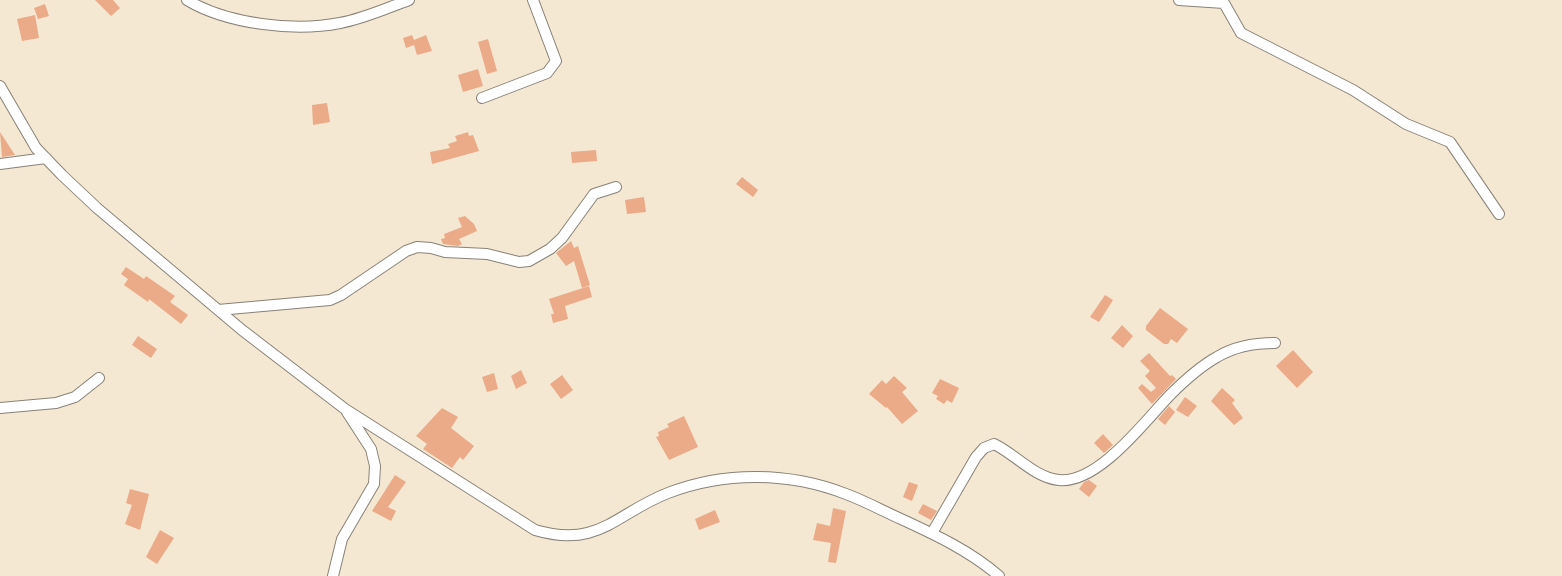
<!DOCTYPE html>
<style>
body{margin:0}
canvas{display:block;background:#f5e8d2}
</style>
<canvas width="1562" height="576"></canvas>
<script>
const context = document.querySelector('canvas').getContext('2d');
context.lineJoin = 'round';
function fill(path, color) { context.fillStyle = color; context.fill(path, 'evenodd'); }
function stroke(path, color, width, dash) { context.strokeStyle = color; context.lineWidth = width; context.lineCap = dash ? 'butt' : 'round'; context.setLineDash(dash || []); context.stroke(path); }
fill(new Path2D(`
 M95,0h18l7,8 -9,8z
 M45,4l4,12 -11,3 -4,-11z
 M35,15l4,23 -17,3 -5,-22z
 M412,35l2,5 12,-5 6,16 -15,4 -3,-10 -8,3 -3,-10z
 M488,39l9,32 -10,3 -9,-32z
 M478,69l5,17 -20,6 -5,-17z
 M327,103l3,19 -17,3 -1,-20z
 M0,132l15,23 -13,2z
 M468,132l1,4 4,-1 6,16 -47,13 -2,-12 20,-4 -2,-4 9,-3 -2,-5z
 M596,150l1,11 -25,2 -1,-11z
 M742,177l16,13 -5,7 -17,-13z
 M644,197l2,15 -19,2 -2,-14z
 M465,216l9,8 3,7 -18,8 3,5 -4,2 -15,-2 -2,-5 4,-1 -1,-4 18,-7 -4,-9z
 M571,241l3,7 4,-2 12,39 -8,3 -8,-27 -8,5 -10,-13z
 M126,267l18,12 2,-3 29,20 -5,6 18,13 -7,9 -32,-25 -1,3 -24,-17 4,-6 -7,-5z
 M589,286l3,11 -27,9 3,13 -15,4 -2,-9h3l-5,-15z
 M1105,295l8,5 -14,22 -9,-5z
 M1160,308l28,21 -11,14 -6,-4 -3,5h-4l-18,-14v-4z
 M1122,325l11,11 -10,12 -12,-10z
 M138,336l19,13 -6,9 -19,-13z
 M1293,350l20,22 -16,16 -21,-22z
 M1149,353l21,23 2,-1 4,4 -24,25 -14,-16 4,-4 9,8 5,-4 -11,-12 5,-5 -10,-10z
 M521,370l6,13 -11,6 -5,-13z
 M494,373l4,16 -11,3 -5,-15z
 M562,375l11,15 -12,9 -11,-15z
 M894,376l13,12 -5,4 16,19 -16,13 -15,-17 -1,1 -17,-14 13,-14 4,4z
 M940,379l19,9 -7,15 -5,-3 -3,4 -8,-5 2,-3 -6,-3z
 M1222,388l13,12 -3,3 11,15 -9,7 -23,-24z
 M1185,397l12,9 -9,11 -12,-7z
 M1169,406l6,6 -10,13 -7,-6z
 M442,408l16,9 -7,11 23,18 -11,14 -3,-3 -8,11 -29,-19 4,-5 -11,-8z
 M684,416l14,31 -29,13 -13,-23 3,-1 -1,-4 11,-5 -2,-3z
 M1103,434l10,11 -9,8 -10,-10z
 M395,475l11,7 -18,25 8,4 -5,10 -19,-10z
 M1089,480l8,6 -8,11 -10,-8 5,-7z
 M909,482l9,3 -6,16 -9,-4z
 M130,489l19,5 -9,36 -15,-6 7,-19 -6,-2z
 M923,504l14,7 -6,9 -13,-7z
 M833,508l13,3 -10,52 -8,-1 3,-19 -18,-3 4,-17 13,3z
 M715,510l5,12 -21,8 -4,-11z
 M160,530l14,8 -17,26 -11,-7z`), '#ebaa88');
const street = new Path2D(`
 M187,0c40,24 107,32 153,23 23,-4 47,-15 69,-23
 M1179,0l45,3 17,30 112,57 53,34 44,18 49,72
 M0,86l36,62 26,27 35,33 145,122 103,79 190,121c64,19 81,-17 133,-37 57,-22 122,-21 178,1 19,7 37,17 55,25 35,16 69,32 98,57
 M482,98l65,-25 9,-12 -23,-61
 M0,164l46,-6
 M218,310l112,-10 11,-5 65,-44 11,-4 14,1 14,4 42,2 32,8 10,-1 21,-12 12,-11 32,-44 22,-7
 M0,408l56,-5 19,-6 24,-19
 M932,533l44,-76 8,-9 10,-4c21,10 41,34 65,36 39,4 86,-59 111,-85 13,-13 31,-29 47,-38 18,-11 38,-14 58,-14
 M333,576l9,-37 32,-55 1,-18 -4,-17 -24,-37`);
stroke(street, '#888277', 12);
stroke(street, '#fff', 10);
</script>
